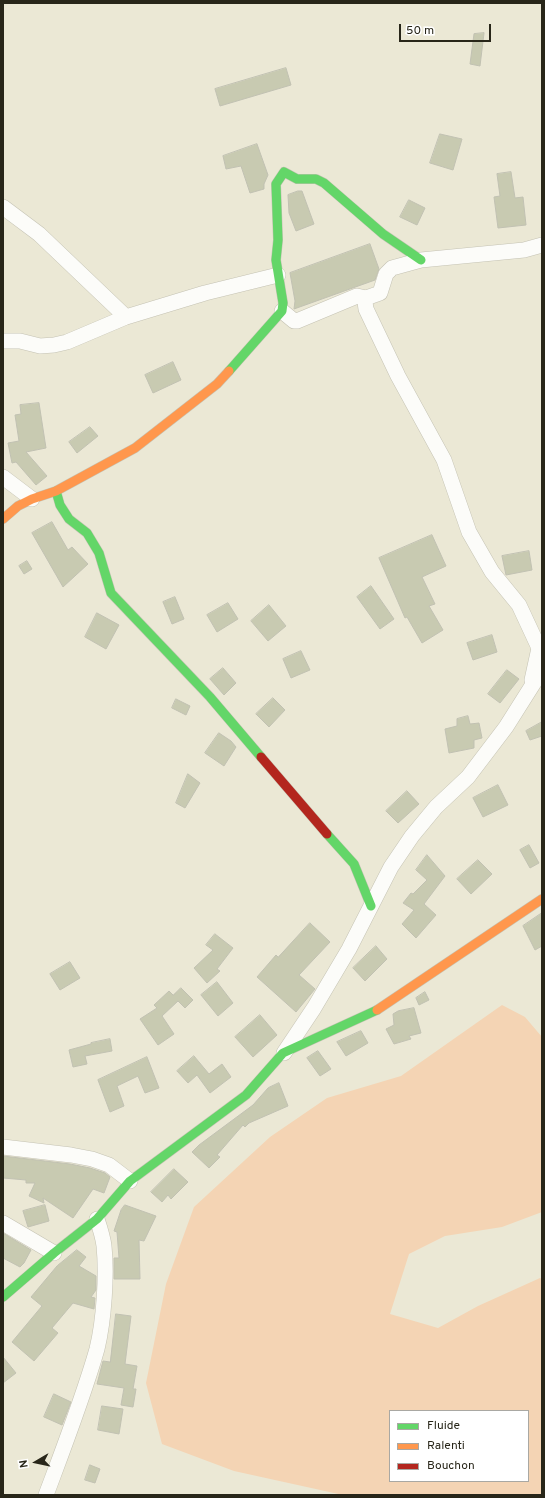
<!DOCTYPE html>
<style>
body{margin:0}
#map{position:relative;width:545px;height:1498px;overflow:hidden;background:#ebe8d5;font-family:Overpass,sans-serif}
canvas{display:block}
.frame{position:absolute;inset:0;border:4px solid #282619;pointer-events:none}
.legend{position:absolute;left:389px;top:1410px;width:140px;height:72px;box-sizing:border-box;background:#fff;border:1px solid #a9a8a3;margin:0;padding:5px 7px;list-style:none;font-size:12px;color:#282619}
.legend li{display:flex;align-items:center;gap:8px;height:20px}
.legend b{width:20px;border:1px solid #a9a8a3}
.north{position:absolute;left:16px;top:1442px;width:40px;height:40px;-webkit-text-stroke:3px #fff;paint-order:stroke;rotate:261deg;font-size:11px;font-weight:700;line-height:16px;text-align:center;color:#282619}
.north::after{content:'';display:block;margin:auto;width:14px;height:18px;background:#282619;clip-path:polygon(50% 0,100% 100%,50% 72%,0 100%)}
.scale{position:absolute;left:399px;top:24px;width:92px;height:18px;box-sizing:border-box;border:2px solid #282619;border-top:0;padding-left:5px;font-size:12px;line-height:14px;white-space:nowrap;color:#282619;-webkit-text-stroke:3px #fff;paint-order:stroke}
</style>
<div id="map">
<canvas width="545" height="1498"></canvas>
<div class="frame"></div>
<ul class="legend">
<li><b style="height:5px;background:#63d668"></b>Fluide</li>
<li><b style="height:5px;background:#ff974d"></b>Ralenti</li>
<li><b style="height:5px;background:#b3261e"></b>Bouchon</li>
</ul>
<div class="north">N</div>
<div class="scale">50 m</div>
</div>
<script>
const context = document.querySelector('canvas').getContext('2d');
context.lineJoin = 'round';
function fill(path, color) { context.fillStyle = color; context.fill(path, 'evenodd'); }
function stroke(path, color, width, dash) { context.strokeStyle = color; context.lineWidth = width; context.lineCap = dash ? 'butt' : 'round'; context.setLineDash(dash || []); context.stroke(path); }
fill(new Path2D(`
 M502,1005l23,12 17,20v175l-40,15 -57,9 -36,18 -19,60 48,14 40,-22 62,-28 2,1v216h-199l-109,-24 -72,-27 -16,-61 20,-99 28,-77 76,-70 57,-39 74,-22zM390,1411h138v70h-138z`), '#f4d4b4');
const building = new Path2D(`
 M484,33l-4,33 -10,-2 4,-30z
 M286,68l5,17 -71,21 -5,-17z
 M440,134l22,5 -9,31 -23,-7z
 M257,144l11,31 -4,9v5l-14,4 -9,-27 -15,3 -3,-13z
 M511,172l4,26 8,-1 3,28 -28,3 -4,-31 6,-1 -3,-22z
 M298,191h4l12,33 -18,7 -7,-18 -1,-18z
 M409,200l16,8 -8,17 -17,-8z
 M370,244l9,25 -4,11 -81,29 1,-8 -5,-28z
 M173,362l8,18 -28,13 -8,-18z
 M39,403l7,45 -20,4 21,24 -11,9 -20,-23 -4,1 -4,-20 11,-2 -4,-26 6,-1 -1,-9z
 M90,427l8,9 -21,17 -8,-11z
 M52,522l16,28 4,-3 16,17 -25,23 -31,-54z
 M432,535l14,31 -24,11 13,27 -6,2 14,24 -21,13 -15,-26 -2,1 -26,-60z
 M529,551l3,19 -26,5 -4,-19z
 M27,561l5,8 -8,5 -5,-8z
 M371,586l23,33 -14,10 -23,-32z
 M175,597l9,22 -12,5 -9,-22z
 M228,603l10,16 -21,13 -10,-17z
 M269,605l17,21 -18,15 -17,-20z
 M97,613l22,12 -13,24 -21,-12z
 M492,635l5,17 -24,8 -6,-17z
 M301,651l9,19 -19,8 -8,-19z
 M223,668l13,15 -12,12 -14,-16z
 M507,670l12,9 -19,24 -12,-9z
 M273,698l12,12 -16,17 -13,-13z
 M176,699l14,7 -4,9 -14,-7z
 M468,716l2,8 9,-1 3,15 -8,2v8l-25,5 -4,-24 12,-3v-7z
 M542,722v14l-12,4 -4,-9z
 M219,733l12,8 5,6 -12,19 -19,-13z
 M188,774l12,9 -15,25 -9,-5z
 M498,785l10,20 -25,12 -10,-19z
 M407,791l12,13 -21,19 -12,-12z
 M529,845l10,18 -9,5 -10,-18z
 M427,855l18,21 -21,28 12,11 -20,23 -14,-14 12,-14 -11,-7 8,-10 2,1 14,-14 -11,-10z
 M478,860l14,14 -21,20 -14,-15z
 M542,913v33l-7,4 -12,-24z
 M310,923l20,19 -31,33 16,14 -19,23 -39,-35 19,-22 2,2z
 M215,934l18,14 -16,21 3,2 -13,12 -13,-15 19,-18 -7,-5z
 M376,946l11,13 -22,22 -12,-13z
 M70,962l10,16 -20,12 -10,-16z
 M217,982l16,21 -15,13 -17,-21z
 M181,988l12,12 -8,8 -7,-7 -16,15 12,18 -16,11 -18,-26 17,-11 -3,-3 15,-14 4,4z
 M425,992l4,8 -10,5 -3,-7z
 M414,1008l7,25 -12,3 2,3 -17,5 -8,-15 8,-4 -1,-11 5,-3z
 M260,1015l17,20 -24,22 -18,-20z
 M361,1031l7,12 -22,13 -9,-14z
 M110,1039l2,12 -27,5 2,8 -14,3 -4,-17 22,-6v-1z
 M318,1051l13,18 -11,7 -13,-18z
 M194,1056l15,18 13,-10 9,13 -21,16 -13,-18 -9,8 -11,-12z
 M147,1057l12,31 -14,5 -7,-17 -21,10 7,20 -14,6 -12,-32z
 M279,1083l9,23 -39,17 -4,4 -2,-2 -26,30 3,2 -11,11 -17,-16 7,-7 54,-40 15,-17z
 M3,1156l67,8 20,4 15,5 5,4 -6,16 -11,-4 -20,29 -30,-20 1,5 -15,-7 6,-13h-9v-3l-23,-2z
 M174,1169l14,13 -17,17 -3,-4 -6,7 -11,-10z
 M45,1205l4,16 -21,6 -5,-16z
 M125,1205l31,11 -12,25 -5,-1 1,39h-26v-21h5l-2,-26 -3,-1 7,-21z
 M3,1233l28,17 -7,13 -4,4 -17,-9z
 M77,1250l9,7 -7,9 17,10v14l-5,7 4,1 -1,11 -21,-6 -21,25 6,5 -24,28 -22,-19 30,-36 -11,-9 26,-31z
 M116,1314l15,2 -6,48 12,2 -4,23h3l-3,18 -12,-2 3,-17 -27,-4 6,-23 7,1z
 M3,1357l13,16 -13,10z
 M54,1394l17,8 -9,23 -18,-8z
 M102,1406l21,3 -4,25 -21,-4z
 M90,1465l10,4 -5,14 -10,-3z`);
fill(building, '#c8cab1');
stroke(building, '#c1c1b2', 1);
const street = new Path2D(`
 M3,207l36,27 87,83
 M366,298l-1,4 1,7 32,67 46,84 25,72 23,40 27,33 20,43 -7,32
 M282,311l12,10h3l60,-25 9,2 14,-5 6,-19 6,-6 29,-8 103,-10 18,-5
 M3,341h17l20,5 14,-1 13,-3 59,-25 79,-24 73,-18
 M3,477l29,22
 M284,1053l30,-45 35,-59 42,-82 21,-31 24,-29 32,-30 38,-50 36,-57
 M3,1147l68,8 21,4 17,6 21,16
 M3,1223l51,30
 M46,1495c18,-48 37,-97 51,-146 7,-29 10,-74 7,-103 -1,-9 -4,-18 -7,-27`);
const fast = new Path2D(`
 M229,371l53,-60 1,-8 -7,-43 2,-20 -2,-56 8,-12 13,7h19l8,4 59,51 38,26
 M56,491l4,14 9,14 18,14 12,20 12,40 99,104 51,60
 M327,834l27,30 17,42
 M3,1297l51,-44 43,-34 33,-38 116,-86 37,-42 94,-43`);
const slow = new Path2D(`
 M3,519l15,-13 14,-7 24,-8 79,-43 82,-64 12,-13
 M377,1010l165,-111`);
const jam = new Path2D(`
 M261,757l66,77`);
stroke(street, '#c4c2b3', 16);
stroke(fast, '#c4c2b3', 10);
stroke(slow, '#c4c2b3', 10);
stroke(jam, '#c4c2b3', 10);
stroke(street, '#fcfcf9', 15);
stroke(fast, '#63d668', 9);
stroke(slow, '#ff974d', 9);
stroke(jam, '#b3261e', 9);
</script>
